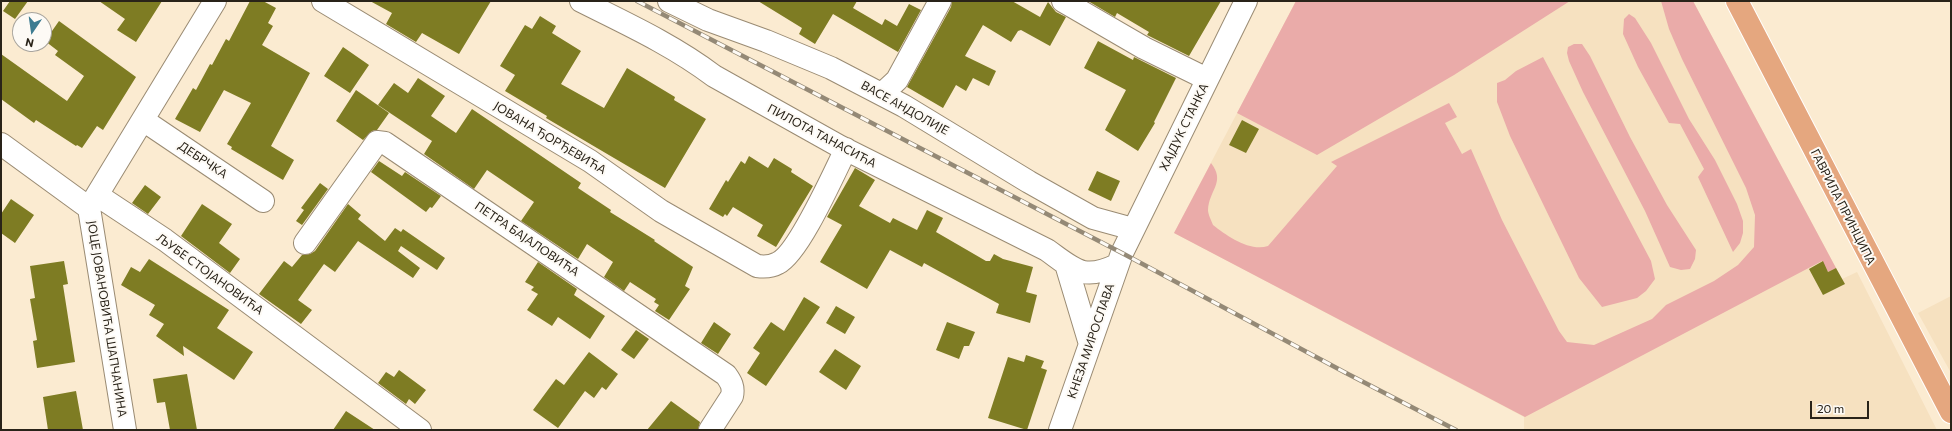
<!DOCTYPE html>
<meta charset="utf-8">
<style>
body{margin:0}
#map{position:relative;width:1952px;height:431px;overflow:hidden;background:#fbebd1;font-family:Commissioner,sans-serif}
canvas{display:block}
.frame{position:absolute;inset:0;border:2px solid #292319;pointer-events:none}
.north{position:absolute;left:12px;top:12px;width:40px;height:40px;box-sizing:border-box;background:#fdfaf5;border:1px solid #a8a49d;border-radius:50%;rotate:193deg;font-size:11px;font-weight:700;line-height:16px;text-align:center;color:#292319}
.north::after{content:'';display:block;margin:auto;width:14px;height:18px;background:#3d7c91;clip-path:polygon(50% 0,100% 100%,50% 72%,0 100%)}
.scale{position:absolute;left:1810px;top:401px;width:59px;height:18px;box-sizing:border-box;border:2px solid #292319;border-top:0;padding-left:5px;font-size:12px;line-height:14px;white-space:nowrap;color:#292319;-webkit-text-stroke:3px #fdfaf5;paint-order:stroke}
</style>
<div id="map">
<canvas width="1952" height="431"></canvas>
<div class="frame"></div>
<div class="north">N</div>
<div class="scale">20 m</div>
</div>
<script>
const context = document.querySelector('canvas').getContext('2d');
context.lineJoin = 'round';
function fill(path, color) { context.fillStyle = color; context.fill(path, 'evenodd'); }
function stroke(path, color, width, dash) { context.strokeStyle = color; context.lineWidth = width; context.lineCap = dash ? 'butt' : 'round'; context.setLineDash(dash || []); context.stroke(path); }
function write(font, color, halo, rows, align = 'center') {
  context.font = font + ' Commissioner,sans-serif'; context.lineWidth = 4; context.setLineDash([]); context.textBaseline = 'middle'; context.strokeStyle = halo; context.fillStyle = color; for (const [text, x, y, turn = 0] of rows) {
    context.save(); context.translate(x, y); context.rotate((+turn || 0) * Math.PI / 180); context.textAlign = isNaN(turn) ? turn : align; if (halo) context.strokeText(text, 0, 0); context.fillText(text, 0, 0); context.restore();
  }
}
fill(new Path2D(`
 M1296,1h397l149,278 15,-7 80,158h-413v-13l-350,-184z
 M1951,296v77l-33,-60z`), '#f6e1c0');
fill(new Path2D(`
 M1296,1h274l-116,74 -137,80 -80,-42z
 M1661,1h32l143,267 -8,4 -6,-11 -297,156 -351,-184 37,-70c15,19 -2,27 -3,47 0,4 3,10 5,15 14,11 37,27 55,21l69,-80 -6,-4 118,-59 8,14 -12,6 17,31 9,-5 31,71 57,111 8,11 27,3 58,-26 14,-14 48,-24 24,-16 16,-18 1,-32 -9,-27 -64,-129 -13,-30z
 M1629,14l6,4 16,25 38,76 26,41 22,44 6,17v12l-3,10 -7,9 -35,-75 6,-8 -24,-45 -11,-1 -31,-56 -15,-33 1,-15z
 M1574,44h8l8,12 40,81 37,68 29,45 -1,9 -5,10 -9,1 -11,-3 -25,-56 -62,-119 -14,-31 -2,-8 1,-6z
 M1543,57l108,204 4,18 -9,12 -9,7 -35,9 -23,-29 -69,-142 -13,-34v-19l8,-3 11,-9z`), '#eaaba9');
fill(new Path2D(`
 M10,1h18l-13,18 -12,-8z
 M99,1h63l-26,41 -19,-12 8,-11z
 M250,1h13l13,7 -8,15 5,3 -11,19 48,28 -39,73 23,14 -11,20 -52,-31 1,-2 -5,-3 24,-41 -27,-13 -24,42 -25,-13 18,-31 3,2 14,-26 2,1 14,-26 3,2z
 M370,1h121l-32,53 -37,-21 -6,9 -30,-18 6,-11z
 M758,1h99l-4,7 29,17 3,-6 12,7 12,-22 12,6 -23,42 -65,-38 -18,30 -16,-10 3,-6z
 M952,1h60l28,16 8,-15 8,10 10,5 -16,29 -29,-16 -3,1 -7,11 -28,-17 -18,31 31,15 -7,15 -16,-8 -7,13 -10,-6 -13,23 -36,-21 44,-80z
 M1088,1h133l-32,55 -42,-21 2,-3 -32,-19 -2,4z
 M540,16l16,10 -4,7 29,18 -20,33 43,24 23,-40 48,29 -1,3 32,19 -41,69 -119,-70 1,-2 -42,-25 10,-16 -15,-9 25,-41 7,4z
 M59,21l77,56 -33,53 -6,-4 -15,22 -5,-3 -1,1 -40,-26 -2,3 -33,-24v-45l66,47 17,-25 -29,-21 3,-4 -13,-10z
 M1098,41l35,19 1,-3 42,21 -22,44 1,1 -17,28 -33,-21 21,-40 -42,-22z
 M343,47l26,18 -19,28 -26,-17z
 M418,78l27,18 -14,20 25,17 16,-24 109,74 -3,5 33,22 -1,2 45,28 -1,1 39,26 -8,19 5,3 -21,31 -14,-9 4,-6 -5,-3 2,-3 -26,-17 -6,9 -20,-14 9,-15 -26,-18 -9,15 -57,-38 13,-19 -47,-32 -13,19 -50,-35 8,-13 -54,-36 16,-22 14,10z
 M356,90l33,23 -12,17 -5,1 -9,9 -27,-19z
 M1242,120l17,9 -13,24 -17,-8z
 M749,156l19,12 6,-10 18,11 -1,3 22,14 -37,61 -19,-11 6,-11 -30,-18 -6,9 -2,-2 -2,3 -14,-8 17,-29 2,2 13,-21 4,3z
 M379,161l23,15 3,-4 36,24 -9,12 -2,-1 -4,5 -55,-40z
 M855,168l20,12 -16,26 31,17 3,-5 24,12 10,-20 16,8 -7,14 50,29h4l4,-7 9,5 30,8 -7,25 11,3 -7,28 -34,-10 3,-9 -75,-41 -2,4 -32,-17 -23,39 -47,-27 22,-37 -15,-8z
 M1097,171l23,10 -9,20 -23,-11z
 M320,183l8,6 -26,36 -6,-4 8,-11 -3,-2z
 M145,185l16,12 -13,17 -16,-11z
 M11,199l23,16 -19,28 -14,-10v-19z
 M202,204l30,20 -13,19 21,16 -10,14 -49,-37z
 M348,204l13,11 -3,4 27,22 10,-13 6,4 2,-3 42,29 -8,12 -36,-24 -3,5 22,17 -7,10 -55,-37 -23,31 -11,-8 -26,36 14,10 -11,14 -42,-30 25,-33 8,6 10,-12 8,-1 5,-3z
 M149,259l80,51 -12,18 36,24 -19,28 -51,-34 1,10 -28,-20 8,-12 -15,-9 6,-10 -34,-20 10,-18 9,5z
 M64,261l4,23 -5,1 12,77 -38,6 -4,-27 4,-1 -7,-41 5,-1 -5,-32z
 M1823,261l5,11 8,-4 9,16 -22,11 -14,-26z
 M538,262l39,27 -3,6 31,21 -15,23 -32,-22 -6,9 -25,-16 11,-16 -7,-4 3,-3 -9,-5z
 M804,297l16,10 -54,79 -19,-13 13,-20 -7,-5 18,-26 13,9z
 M836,306l19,11 -10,17 -19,-11z
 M714,322l17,12 -13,20 -17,-11z
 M947,322l28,10 -6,14h-5l-5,13 -23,-9z
 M636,330l13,9 -15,20 -13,-9z
 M835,349l26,17 -15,24 -27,-18z
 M589,352l29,22 -12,16 -4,-3 -8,11 -9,-7 -27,37 -25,-18 23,-31 8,6z
 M1026,355l18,6 -3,7 6,2 -20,60 -39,-12 20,-61 16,5z
 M399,370l27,20 -11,14 -6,-5 -3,5 -28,-21 8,-11 8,5z
 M187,374l10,56h-27l-5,-28 -8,1 -4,-24z
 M76,391l7,39h-35l-5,-33z
 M671,401l29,21 -2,8h-51z
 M346,411l29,19h-42z`), '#7e7c23');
const minor = new Path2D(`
 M323,1l267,160 71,50 96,55c7,1 14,1 21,-3 21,-10 56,-90 68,-114
 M581,1c46,23 92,44 133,75l125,70 208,104c28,20 36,31 70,15
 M669,1l39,19 58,21 65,27 73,38 125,76 64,36 40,11
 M1063,1l81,47 63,31
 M882,94l15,-14 43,-79
 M143,120l120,81
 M1,144l88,64 8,-13 68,45 255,190
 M97,195l118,-194
 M89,208l36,222
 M305,243l72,-101 8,1 341,232c5,7 8,12 6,21l-22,34
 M1066,264l24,80
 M1060,430l62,-177 124,-252`);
const major = new Path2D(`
 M1737,1l214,411`);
stroke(minor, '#9a8b73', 24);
stroke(major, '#fff', 24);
stroke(minor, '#fff', 22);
stroke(major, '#e5a77f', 22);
const rail = new Path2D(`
 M637,1l485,252 224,120 110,57`);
stroke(rail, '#948976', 4.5);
stroke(rail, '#fdfaf5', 3, [9]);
write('12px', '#292319', '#fdfaf5', [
 ["ВАСЕ АНДОЛИЈЕ",905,108,29],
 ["ХАЈДУК СТАНКА",1184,127,-64],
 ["ПИЛОТА ТАНАСИЋА",822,136,28],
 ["ЈОВАНА ЂОРЂЕВИЋА",550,138,31],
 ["ДЕБРЧКА",203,160,34],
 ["ГАВРИЛА ПРИНЦИПА",1843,207,63],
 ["ПЕТРА БАЈАЛОВИЋА",527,239,34],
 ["ЉУБЕ СТОЈАНОВИЋА",210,274,36],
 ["ЈОЦЕ ЈОВАНОВИЋА ШАПЧАНИНА",107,319,81],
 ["КНЕЗА МИРОСЛАВА",1091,341,-71]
]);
</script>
